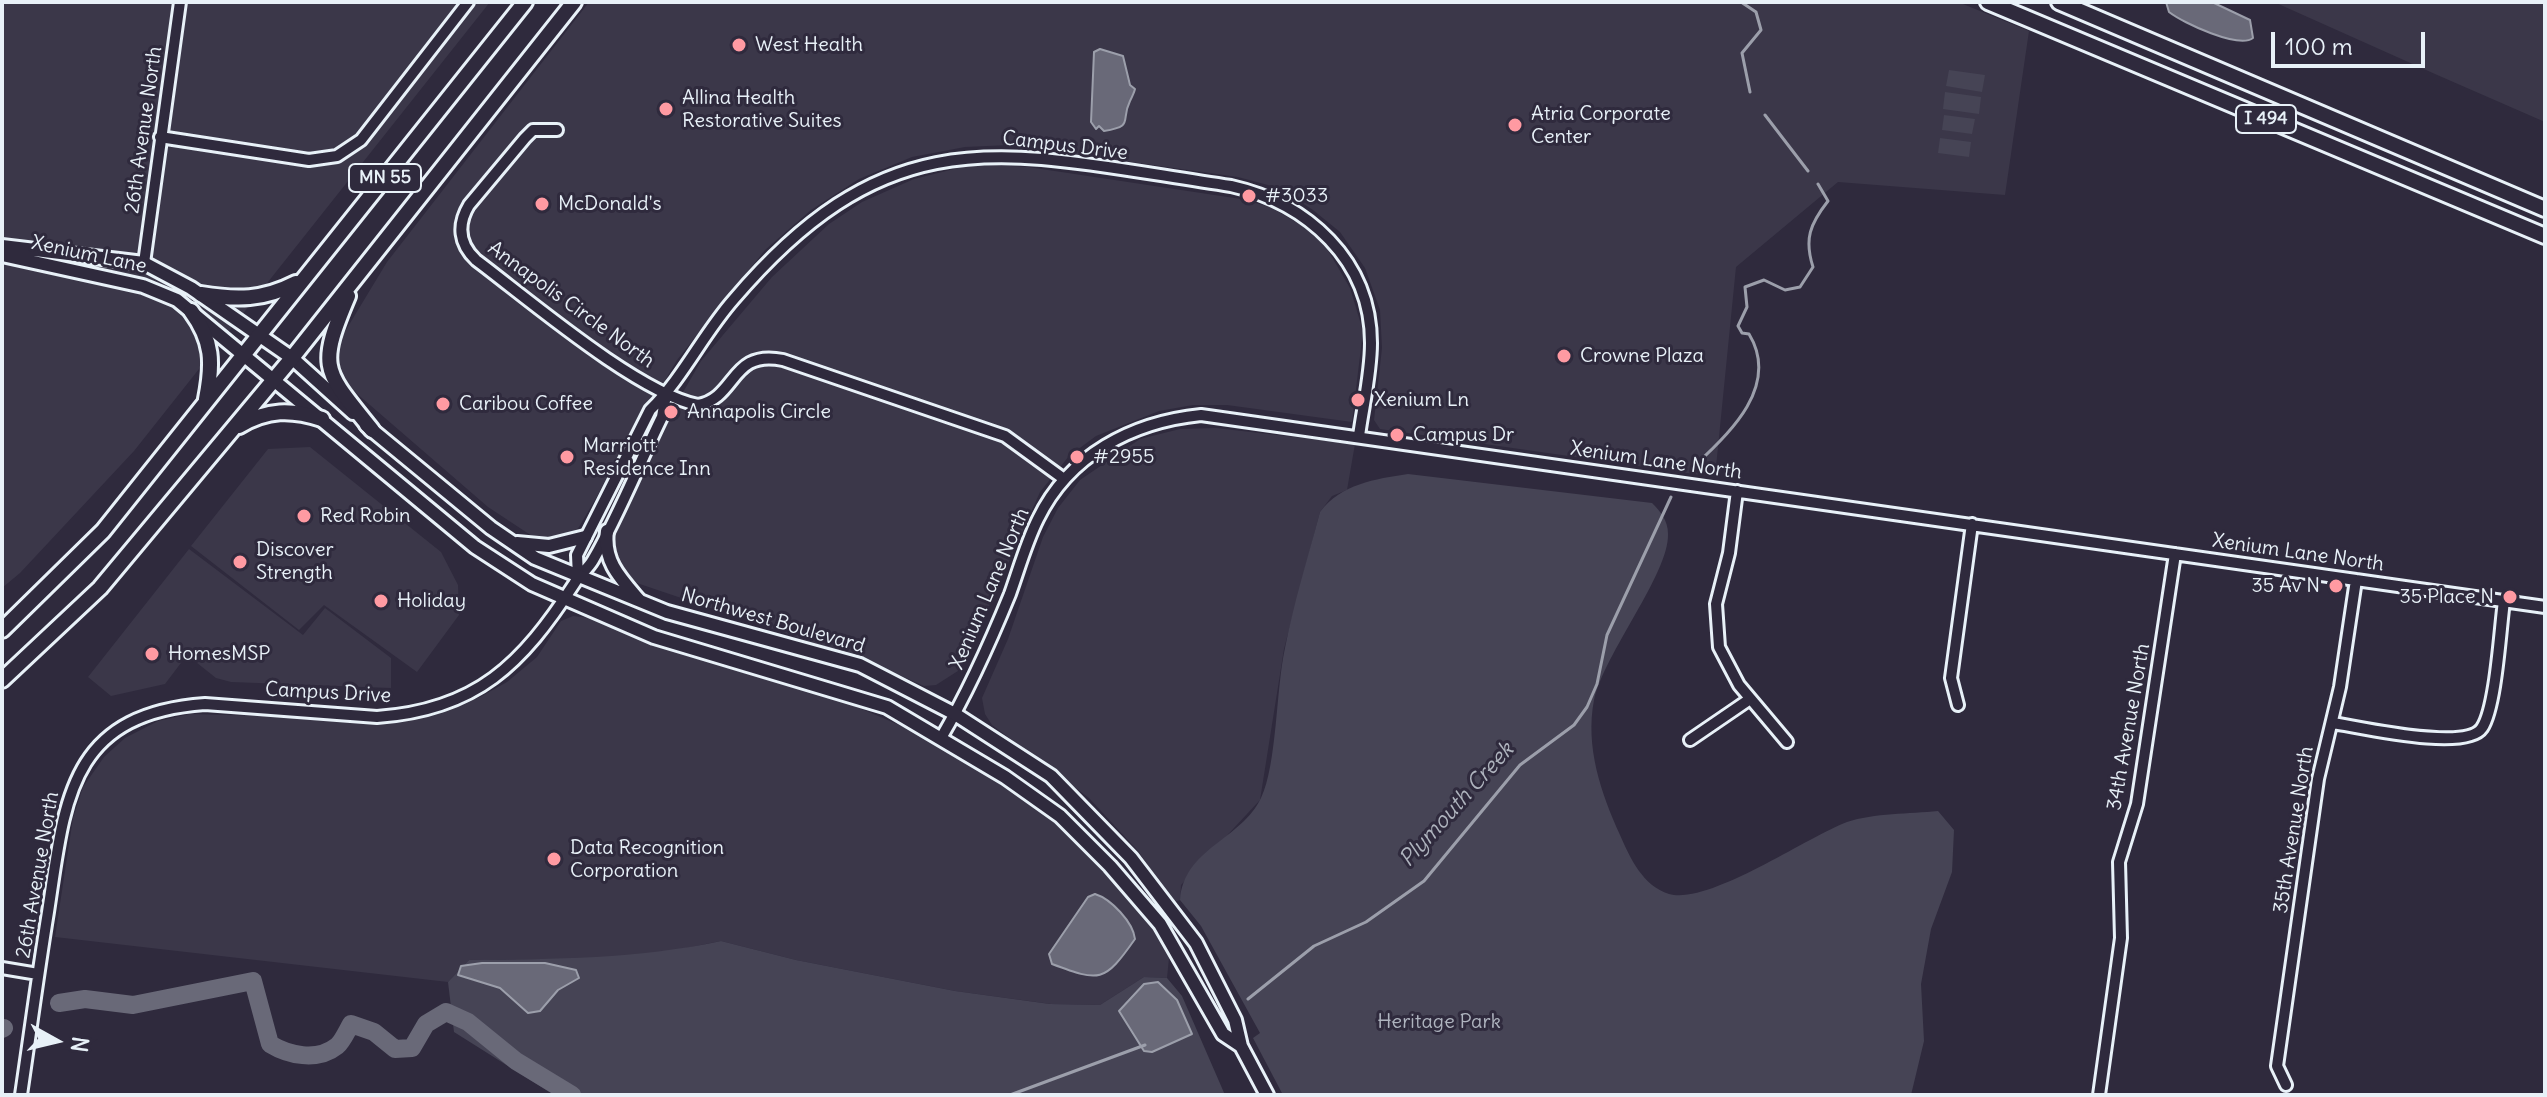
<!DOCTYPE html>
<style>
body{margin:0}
#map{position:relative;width:2547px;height:1097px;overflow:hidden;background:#2f2a3d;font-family:Delius,sans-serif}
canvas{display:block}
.frame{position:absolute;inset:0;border:4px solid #e8f1f8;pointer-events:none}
.north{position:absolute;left:16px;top:1001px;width:80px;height:80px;-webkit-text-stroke:6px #2f2a3d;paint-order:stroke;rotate:98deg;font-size:22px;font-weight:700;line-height:32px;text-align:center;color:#e8f1f8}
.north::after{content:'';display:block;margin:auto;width:28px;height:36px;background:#e8f1f8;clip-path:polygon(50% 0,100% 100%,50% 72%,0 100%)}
.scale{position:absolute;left:2271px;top:32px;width:154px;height:36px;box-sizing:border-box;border:4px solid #e8f1f8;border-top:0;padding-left:10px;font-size:24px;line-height:28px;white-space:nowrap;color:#e8f1f8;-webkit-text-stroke:6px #2f2a3d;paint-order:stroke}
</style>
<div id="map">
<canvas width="2547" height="1097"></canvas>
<div class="frame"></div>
<div class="north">N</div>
<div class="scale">100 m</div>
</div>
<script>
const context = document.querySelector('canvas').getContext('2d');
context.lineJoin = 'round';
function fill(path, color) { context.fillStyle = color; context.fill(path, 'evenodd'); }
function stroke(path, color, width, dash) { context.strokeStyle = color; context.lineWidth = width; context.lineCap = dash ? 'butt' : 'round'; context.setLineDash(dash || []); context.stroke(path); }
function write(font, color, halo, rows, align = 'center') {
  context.font = font + ' Delius,sans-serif'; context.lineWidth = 6; context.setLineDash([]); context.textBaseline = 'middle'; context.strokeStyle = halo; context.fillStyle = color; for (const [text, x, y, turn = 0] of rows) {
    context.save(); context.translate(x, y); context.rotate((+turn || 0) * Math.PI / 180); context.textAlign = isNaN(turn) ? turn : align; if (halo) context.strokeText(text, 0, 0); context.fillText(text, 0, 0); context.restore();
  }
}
fill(new Path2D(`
 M2,2h488l-356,449 -114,122 -18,15z
 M589,2h1369l71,29 -24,164 -167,-13 -102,85 -21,210 -335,-48 -6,-9 8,-72 -2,-38 -15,-42 -25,-36 -27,-22 -34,-22 -41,-11 -228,-32 -45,2 -53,10 -53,22 -48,31 -46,40 -88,110 -98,167 -11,11 -18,2 -18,-4 -44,-29 -140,-121 -10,-15 -3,-23 52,-86z
 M2274,2h271v120l-110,-48z
 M974,164l54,3 213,32 29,8 33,19 23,21 24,41 13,43 -11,91 -125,-17h-34l-34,6 -63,25 -27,20 -29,36 -79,177 -25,16 -12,1 -54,-24 -242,-82 -17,-23 3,-26 45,-97 42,-73 71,-84 57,-53 33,-22 52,-23z
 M1216,428l139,16 -8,46 -15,6 -12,16 -36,137 -24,151 -79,85 -1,15 -6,2 -36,-51 -49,-53 -97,-73 -7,-11 -3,-16 26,-59 35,-102 15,-29 22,-28 60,-41 40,-10z
 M310,447l131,105 17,33 1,30 -42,57 -93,-67 -25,25 -108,-84 77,-97z
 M189,549l114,86 22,-27 66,50v30l-160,-6 -15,-4 -29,-23 -22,29 -54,12 -23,-19z
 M573,616l18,2 93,37 166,49 68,29 91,52 64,50 46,47 51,66 -3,30 -23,-1 -44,28 -49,-1 -96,-13 -159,-31 -75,-19 -50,10 -69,8 -133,1 -21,22 -393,-45 18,-119 10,-31 21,-30 21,-19 33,-17 32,-7 221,6 69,-23 27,-15 30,-25 24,-36z`), '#3b3749');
fill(new Path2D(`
 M1949,70l36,5 -3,17 -36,-6z
 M1945,92l36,5 -2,17 -36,-5z
 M1944,115l31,4 -3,15 -30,-4z
 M1940,138l31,4 -2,15 -31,-4z
 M1408,474l244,29c8,8 16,17 16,31 1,40 -63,118 -74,166 -9,47 7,93 26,135 10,23 23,51 49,59 40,11 136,-56 178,-72 27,-9 63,-8 91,-11l16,19 -2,42 -21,57 -10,55 3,57 -13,54h-628l-30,-57 7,-5 -59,-107 -21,-26c4,-52 61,-60 81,-102 16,-33 15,-110 24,-150 9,-46 23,-91 35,-136 21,-28 55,-33 88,-38z
 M721,941l75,19 159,31 95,13 50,1 44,-28 23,1 15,18 43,99h-671l-100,-63 -6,-50 21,-22c86,-1 168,-1 252,-19z`), '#464455');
const water = new Path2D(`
 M2166,2h46l38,18 3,18c-14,11 -70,-15 -84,-26z
 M1100,49l23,7 7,29 5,4c-1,4 -3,8 -5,12 -10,20 5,25 -26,30l-5,-5 -3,3 -5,-7 3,-70z
 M1095,894c16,5 38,28 40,45 -31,44 -35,43 -83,25l-3,-10 39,-57z
 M482,963h63l31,7 3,8 -21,12 -18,21 -12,2 -28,-25 -42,-13 3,-9z
 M1158,982l19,18 15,34 -40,18 -8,-1 -25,-40 25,-27z`);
fill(water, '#696978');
stroke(water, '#9c9fab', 2);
stroke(new Path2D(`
 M1741,2l15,10 5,18 -19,23 8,39
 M1765,115l43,56
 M1694,466c37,-33 86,-81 55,-132l-7,-1 -4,-7 9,-19 -2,-20 19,-7 21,10 15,-3 13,-20c-9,-28 -3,-43 15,-66l-10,-17
 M1248,999l66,-53 52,-24 58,-41 96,-116 54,-40 13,-18 10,-23 10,-49 64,-138
 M1010,1095l135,-50`), '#9c9fab', 3);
stroke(new Path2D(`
 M59,1003l26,-4 48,6 120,-24 17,63c18,11 47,18 67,2 5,-4 10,-15 14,-22l23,8 21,17 17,-1 14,-24 20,-12 22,10 48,39 56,34
 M2,1029l2,-1`), '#696978', 18);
const minor = new Path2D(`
 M557,130h-24l-8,8 -56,67c-12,20 -10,39 7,55 52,39 162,133 222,145 39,-7 32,-56 85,-45l222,76 59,43
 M160,137l149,23 28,-4 24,-16 107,-138
 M144,263l36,-261
 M1737,491l-8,62 -13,51 3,43 20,38 48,57
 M578,577l-1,-22 73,-145c33,-32 53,-76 84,-111 162,-190 278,-145 497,-113 76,17 140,74 140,157 0,31 -8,63 -12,93
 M1958,705l-7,-27 21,-154
 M2333,723c27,4 133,29 149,5 14,-21 18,-98 22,-127
 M941,738c27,-46 49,-95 69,-144 9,-25 16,-51 28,-75 31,-64 94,-97 163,-104l1344,192
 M1690,740l60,-41
 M2,968l36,6
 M2286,1085l-9,-19 41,-287 22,-92 16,-107
 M21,1095c9,-61 17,-122 27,-183 17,-111 20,-198 157,-208l172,13c100,-7 145,-53 197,-133 5,-9 14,-15 19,-24 26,-45 46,-96 69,-143l4,-22
 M2099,1095l22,-157 -2,-76 18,-58 38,-250`);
const major = new Path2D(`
 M2,246l142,17 47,25 101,70 61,55
 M2,255l141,31 34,14 298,247 57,37 122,53 233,70 118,70 55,39 50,50 50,58 63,110 18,12
 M366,425l125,103 44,30 132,54 193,53 95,49 96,62 80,82 65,85 39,77 6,26 26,49
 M607,531c-4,30 13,47 32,69
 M517,543l32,3 36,-9`);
const highway = new Path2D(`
 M1988,2l557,234
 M2059,2l486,207
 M201,294c36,6 62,6 95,-11
 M348,296c-31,73 -24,74 24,134
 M191,311c22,30 22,52 15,88
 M239,426c29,-17 52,-17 83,-7
 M2,630l101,-99 422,-529
 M2,680l98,-92 192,-230 282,-356`);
stroke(minor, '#e8f1f8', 16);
stroke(major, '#e8f1f8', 18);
stroke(highway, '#e8f1f8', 20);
stroke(minor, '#2f2a3d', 10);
stroke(major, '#2f2a3d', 12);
stroke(highway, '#2f2a3d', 14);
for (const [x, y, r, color] of [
 [739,45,8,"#ff9aa2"],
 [666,109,8,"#ff9aa2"],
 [1515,125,8,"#ff9aa2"],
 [1249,196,8,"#ff9aa2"],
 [542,204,8,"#ff9aa2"],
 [1564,356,8,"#ff9aa2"],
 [1358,400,8,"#ff9aa2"],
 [443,404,8,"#ff9aa2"],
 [671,412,8,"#ff9aa2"],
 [1397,435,8,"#ff9aa2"],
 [567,457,8,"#ff9aa2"],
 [1077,457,8,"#ff9aa2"],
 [304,516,8,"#ff9aa2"],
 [240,562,8,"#ff9aa2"],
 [2336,586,8,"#ff9aa2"],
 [2510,597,8,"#ff9aa2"],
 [381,601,8,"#ff9aa2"],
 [152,654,8,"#ff9aa2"],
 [554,859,8,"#ff9aa2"]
]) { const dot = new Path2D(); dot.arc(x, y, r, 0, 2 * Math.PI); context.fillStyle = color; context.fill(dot); stroke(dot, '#2f2a3d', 3); }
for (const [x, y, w] of [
 [2266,119,60],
 [385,178,72]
]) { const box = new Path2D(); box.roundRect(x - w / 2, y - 14, w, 28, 6); context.fillStyle = '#2f2a3d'; context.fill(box); stroke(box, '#e8f1f8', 2); }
write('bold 18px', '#e8f1f8', null, [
 ["I 494",2266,119],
 ["MN 55",385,178]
]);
write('20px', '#e8f1f8', '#2f2a3d', [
 ["West Health",755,45],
 ["Allina Health",682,98],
 ["Restorative Suites",682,121],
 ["Atria Corporate",1531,114],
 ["Center",1531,137],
 ["#3033",1265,196],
 ["McDonald's",558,204],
 ["Crowne Plaza",1580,356],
 ["Xenium Ln",1374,400],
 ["Caribou Coffee",459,404],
 ["Annapolis Circle",687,412],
 ["Campus Dr",1413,435],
 ["Marriott",583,446],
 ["Residence Inn",583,469],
 ["#2955",1093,457],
 ["Red Robin",320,516],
 ["Discover",256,550],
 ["Strength",256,573],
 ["35 Av N",2320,586,"right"],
 ["35 Place N",2494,597,"right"],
 ["Holiday",397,601],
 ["HomesMSP",168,654],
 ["Data Recognition",570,848],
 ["Corporation",570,871]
], 'left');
write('20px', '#e8f1f8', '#2f2a3d', [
 ["26th Avenue North",144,130,-82],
 ["Campus Drive",1065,146,7],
 ["Xenium Lane",89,255,12],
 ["Annapolis Circle North",571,305,36],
 ["Xenium Lane North",1656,461,8],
 ["Xenium Lane North",2298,553,8],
 ["Xenium Lane North",990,589,-67],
 ["Northwest Boulevard",773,621,16],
 ["Campus Drive",328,693,3],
 ["34th Avenue North",2129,727,-80],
 ["35th Avenue North",2294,830,-81],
 ["26th Avenue North",38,875,-80]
]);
write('20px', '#afb4bf', '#2f2a3d', [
 ["Heritage Park",1439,1022]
]);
write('italic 22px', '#afb4be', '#2f2a3d', [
 ["Plymouth Creek",1457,805,-48]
]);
</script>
